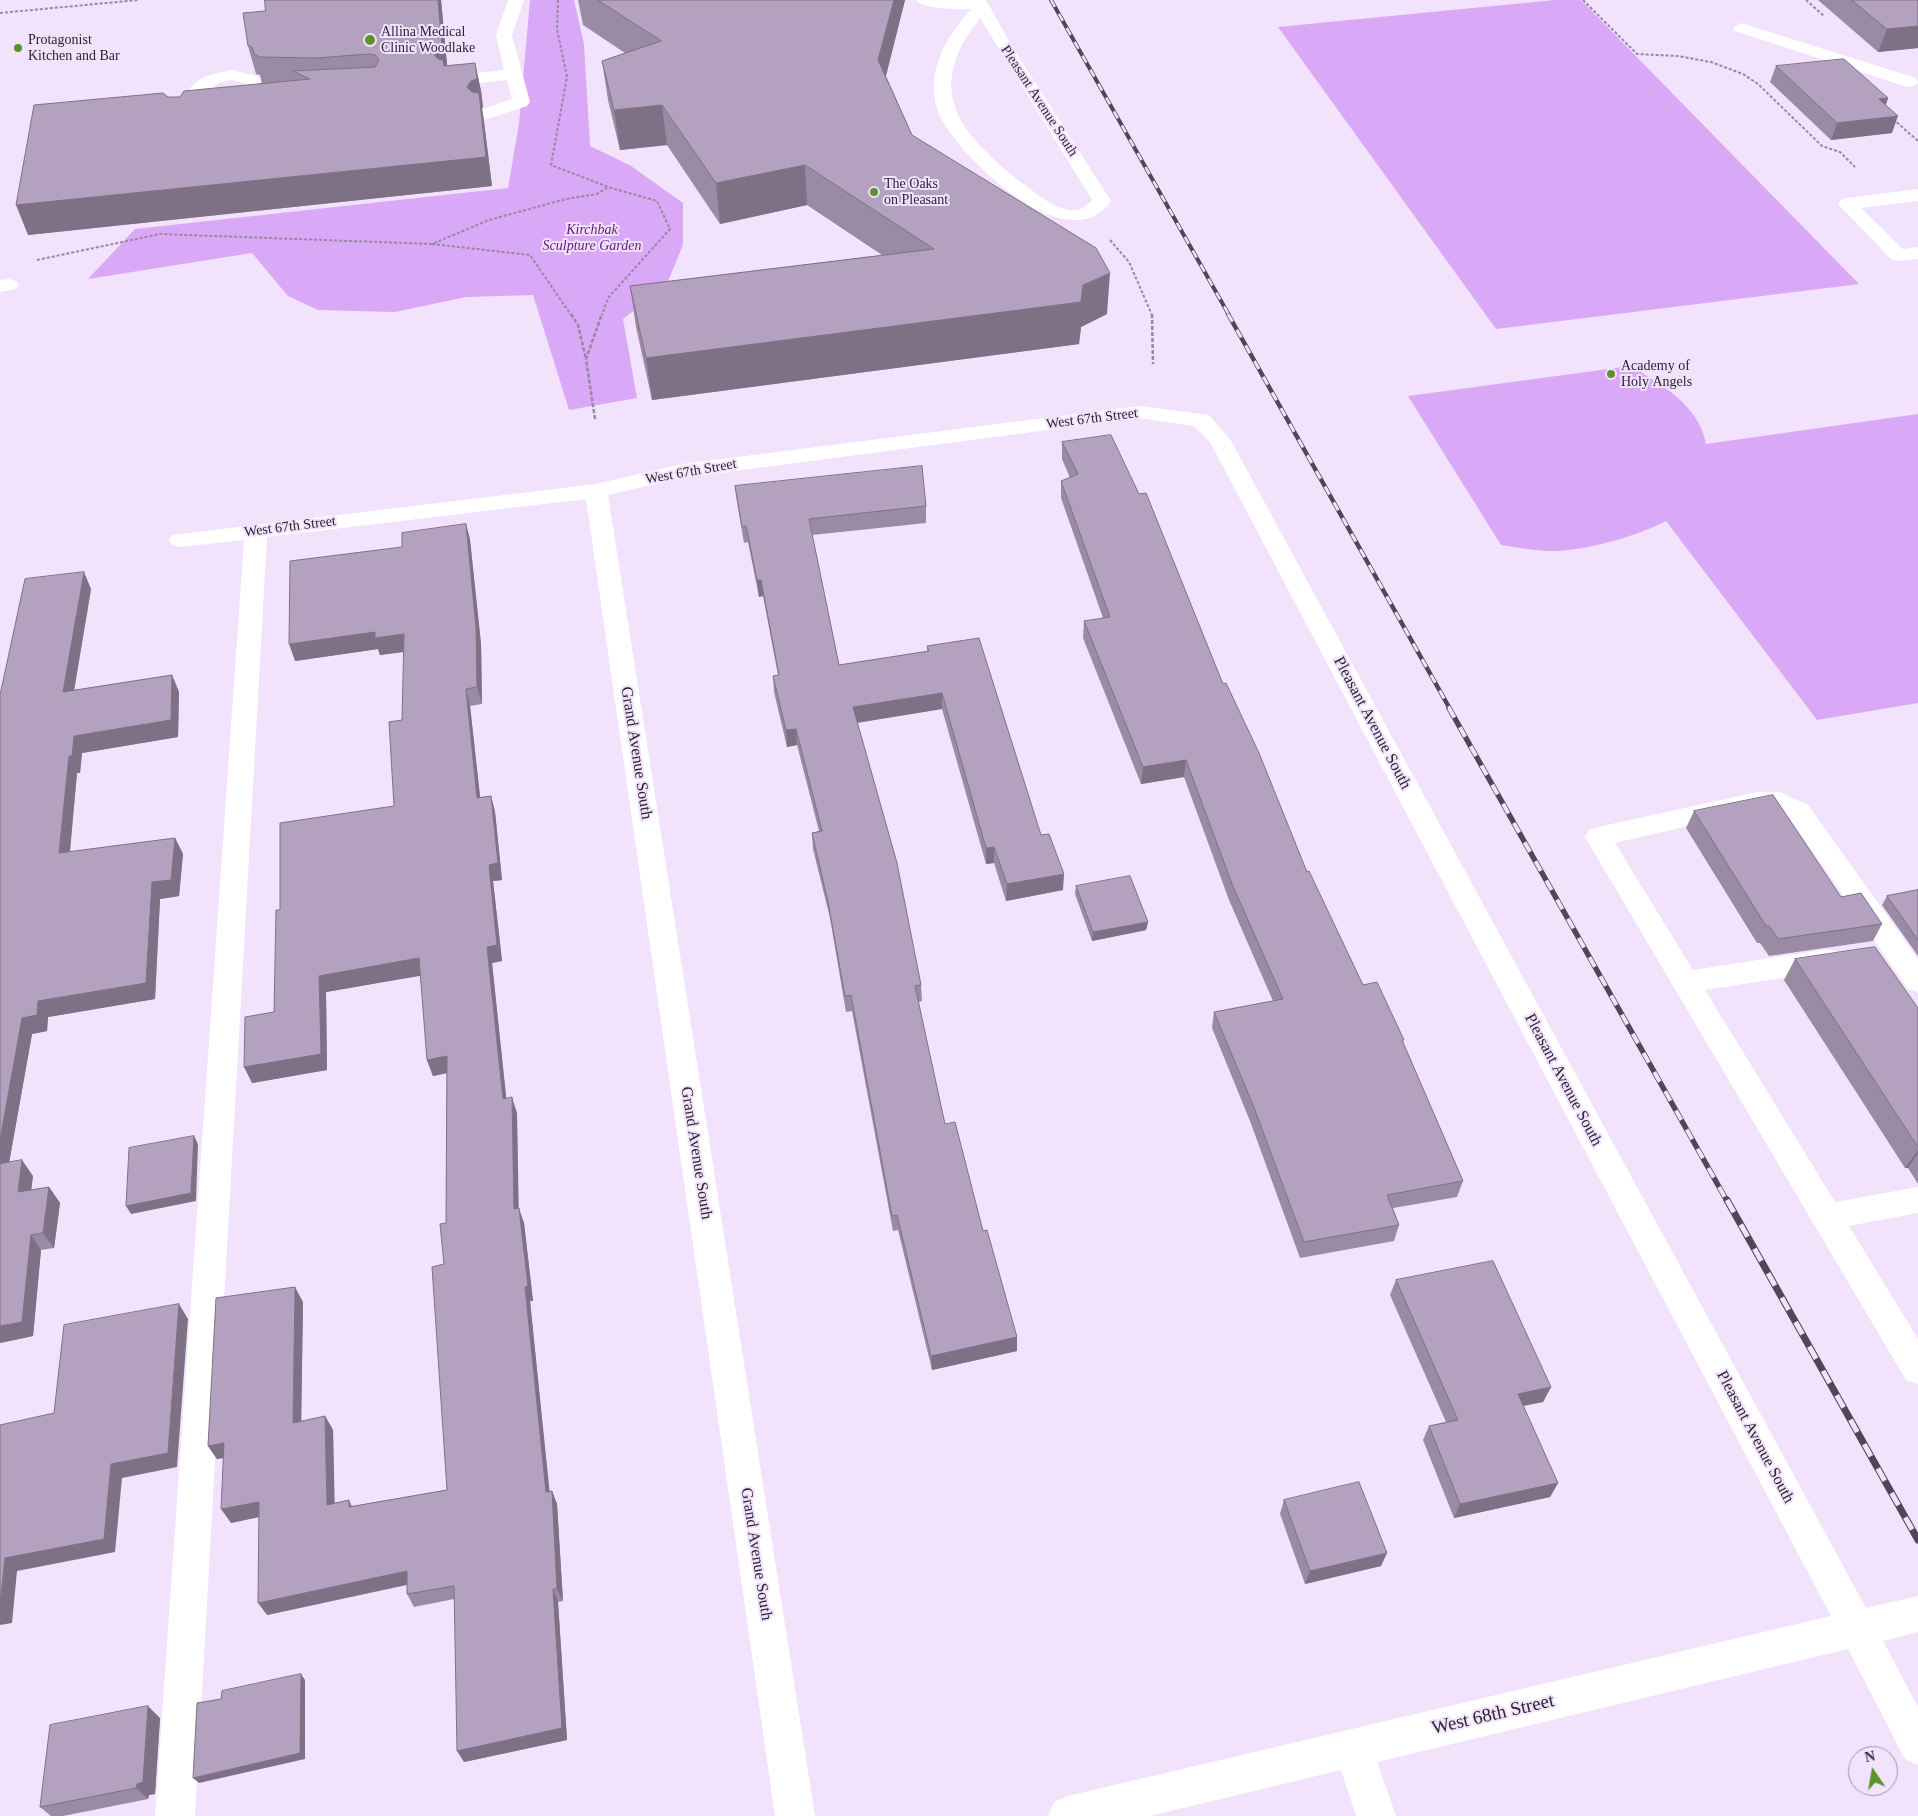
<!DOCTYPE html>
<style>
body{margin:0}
#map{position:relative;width:1918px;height:1816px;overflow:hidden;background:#f2e2fc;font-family:Georgia,serif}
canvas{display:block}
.north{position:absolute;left:1848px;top:1746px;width:50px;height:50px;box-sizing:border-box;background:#f2e2fc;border:1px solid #a396ab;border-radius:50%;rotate:348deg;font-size:14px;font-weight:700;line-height:20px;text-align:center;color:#2c2531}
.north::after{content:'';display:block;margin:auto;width:18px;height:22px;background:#5d912a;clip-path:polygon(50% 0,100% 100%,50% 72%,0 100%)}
</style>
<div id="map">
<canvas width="1918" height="1816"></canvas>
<div class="north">N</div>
</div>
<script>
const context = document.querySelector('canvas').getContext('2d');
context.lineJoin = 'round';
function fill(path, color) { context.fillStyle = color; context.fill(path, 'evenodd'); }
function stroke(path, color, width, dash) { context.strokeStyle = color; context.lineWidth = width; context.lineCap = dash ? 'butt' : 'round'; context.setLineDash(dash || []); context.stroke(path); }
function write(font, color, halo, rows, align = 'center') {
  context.font = font + ' Georgia,serif'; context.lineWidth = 4; context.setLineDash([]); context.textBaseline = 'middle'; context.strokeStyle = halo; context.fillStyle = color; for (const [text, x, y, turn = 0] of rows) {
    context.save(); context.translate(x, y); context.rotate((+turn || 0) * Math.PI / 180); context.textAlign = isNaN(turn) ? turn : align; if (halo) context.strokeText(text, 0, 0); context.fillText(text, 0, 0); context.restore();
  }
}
fill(new Path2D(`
 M530,0h44l10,44 6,102 41,20 52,37v42l-17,41 -43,33 14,79 -68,12 -36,-115 -67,2 -71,15 -77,-2 -30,-14 -36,-43 -164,26 47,-50 373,-41 11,-64z
 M1555,0h26l278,284 -363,45 -218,-302z
 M1631,366c31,19 68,39 75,78l212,-30v289l-101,17 -151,-199c-31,16 -83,31 -119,30 -15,-1 -31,-4 -46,-6l-93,-149z`), '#d9a8f6');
stroke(new Path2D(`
 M558,0l-1,29 10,48 -16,88 60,23 46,13 13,28 -62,69 -6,17
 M1583,0l54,54 41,2 33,6 32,12 15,10 64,62 18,6 15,15
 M1806,0l18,16
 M0,13l138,-13
 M1893,119l25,22
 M1110,240l19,22 23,53
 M432,244l98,11 41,60
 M37,260l123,-26 272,10 57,-24 77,-21 31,-5 11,-7`), '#95899d', 2, [3, 2]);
stroke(new Path2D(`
 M571,314l7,11 8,34
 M1152,314l1,50
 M595,419l-9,-60 16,-45`), '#95899d', 2.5, [4, 2]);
fill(new Path2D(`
 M508,0h16l-12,35 18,67 -3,4 -43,14 -6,-1 -3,-4 3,-4 34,-12 -5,-19 -57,6 -6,-1 -2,-4 2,-4 6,-1 54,-6 -8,-35z
 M916,0h70l27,48 98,153c-43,62 -151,-43 -171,-85 -5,-9 -6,-21 -6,-30 0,-30 19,-56 37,-77 -11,1 -49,0 -55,-9zM980,18l112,182c-4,4 -10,10 -16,10 -18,2 -40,-17 -54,-27 -62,-49 -100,-92 -42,-165z
 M1741,23l175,55 2,5 -8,4 -6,-1 -169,-55 -2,-3z
 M231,70l27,6 5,12c-13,18 -67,30 -74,2 10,-15 26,-16 42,-20zM231,80l13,3 1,4c-10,9 -26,13 -38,5l12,-9z
 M1918,189v12l-57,7 42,41 15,-2v12l-20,2 -7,-2 -53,-55 2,-4 7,-2z
 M9,279l7,2 3,4 -3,4 -16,3v-12z
 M1139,406l70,9 21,24 636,1169 52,-12v36l-35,9 35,66v58l-13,-6 -57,-110 -471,113 19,54h-40l-15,-46 -191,46h-102l6,-14 14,-6 763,-180 -621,-1174 -16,-16 -55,-8 -457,60 -74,17 207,1321h-40l-189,-1317 -319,38 -72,1279h-40l89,-1276 -64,7 -8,-2 -3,-5 3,-5 424,-51 86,-20z
 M1757,792h23l28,13 110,154v33l-10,-3 -118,-170 -15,-9h-18l-142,33 78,127 135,-21 10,3 4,8 -4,8 -10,3 -123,19 130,212 83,-15v26l-69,13 69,113v45l-12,-4 -321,-543 4,-7 9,-3z`), '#fff');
const railFar3 = new Path2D(`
 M1051,0l178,315`);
const railFar2 = new Path2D(`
 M1228,314l222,395`);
const railFar1 = new Path2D(`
 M1449,708l278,493`);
const rail = new Path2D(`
 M1727,1200l191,340`);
stroke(railFar3, '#504756', 4);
stroke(railFar2, '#504756', 4.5);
stroke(railFar1, '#504756', 5.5);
stroke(rail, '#504756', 7);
stroke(railFar3, '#f2e2fc', 2.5, [8]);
stroke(railFar2, '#f2e2fc', 3, [9]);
stroke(railFar1, '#f2e2fc', 4, [11]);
stroke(rail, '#f2e2fc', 5, [14]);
fill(new Path2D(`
 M265,0h176l6,66 28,-3 6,28 2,16 -1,1 2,14 8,64 -464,49 140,-138h12l83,-14h-1l-2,-8 -4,-1 -8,-28 17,-35z
 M578,0h327l-19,76 26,59 195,179 -26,13 -2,17 -427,56 -16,-73 -6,-41 252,-31 -75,-50 -87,19 -53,-79 -47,5 -12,-50 -6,-39 23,-8 -42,-28z
 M1818,0h100v48l-40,4z
 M1776,66l112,32 -2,7 6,28 -61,7 -61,-58z
 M1062,442l161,242 84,188 56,113 40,58 60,138 -6,16 -64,11 6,17 -5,16 -94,17 -50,-137 -38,-93 2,-16 59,-11 -44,-101 -45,-123 -43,7 -58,-146 1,-17 19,-3 -42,-120v-17l9,-3 -8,-19z
 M735,486l191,20v17l-114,12 27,130 88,-13v-6l114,189 22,55 -57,11 -12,-38 -8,1 -44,-155 -85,14 64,262 1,16 -4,1 27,122 38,107 34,120 -85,19 -34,-140 -5,1 -41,-220 -6,1 -16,-94 -17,-69 -1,-16 7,-2 -22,-86 -10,2 -13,-55 -1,-16 5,-1 -15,-79 -4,1 -11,-55 -4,1 -7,-41z
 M466,524l4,16 11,104 1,60 -12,2 10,91 11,-1 4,16 7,68 -9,1 9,80 -10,2 14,135 11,15 1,95 6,15 9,78h-3l19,190h3l5,13 6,97 -5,1 9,138 -103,22 -10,-163 -40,8 -7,-13v-9l-140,30 -8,-98 -28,6 -8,-65 -6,1 -9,-13 95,-144 -2,119 24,-5 8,14 1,73 15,-3 3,6 95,-16 -3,-226 2,-41 1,-150 -14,3 -6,-16 -6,-85 -95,17 1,78 -75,13 22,-71 6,-102 114,-104 8,-86 2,-68 -24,3 -2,-6 -83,12 107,-114z
 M91,589l-17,101 98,-15 7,17 -1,45 -96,16 -2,20h-3l-7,79 105,-14 8,16 -4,42 -19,3 -5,100 -107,18 -1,14 -15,3 -23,129 24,13 -2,14 18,-3 11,16 -6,45 -13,2 -8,86 -33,7v-648z
 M1694,811l147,86 41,27 -9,17 -104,15 -9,-13h-3l-71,-115z
 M1076,886l72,36 -2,8 -54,11 -17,-47z
 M1918,890v66l-36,-51 5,-9z
 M1795,959l123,49v176l-10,-16h-3l-121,-188z
 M1396,1280l155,107 -8,15 -20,4 35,77 -8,14 -96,21 -31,-78 6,-14 17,-4 -56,-127z
 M1284,1500l97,66 -76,18 -25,-70z
 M160,1718l-5,76 -6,1 -1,4 -85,17h-12l-11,-9z`), '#9b8aa4');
fill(new Path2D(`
 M438,0h3l7,74 -14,-20z
 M894,0h11l-25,99 -2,-39z
 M1918,26v22l-40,4 9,-23z
 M475,63l6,28 2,16 -1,1 2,14 8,64 -464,49 -12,-30 451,-118z
 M1888,98l-6,17 -3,-16z
 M662,105l5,40 -47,5 -6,-40z
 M1898,116l-6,17 -61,7 6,-17z
 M805,165l2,40 -87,19 -4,-41z
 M1110,273l-3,41 -26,13 -2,17 -427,56 -6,-42 437,-73z
 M466,524l4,16 11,104 1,60 -5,-17z
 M84,572l7,17 -20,120 -8,-17z
 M757,580h4l2,16 -4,1z
 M375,632l29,2 5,17 -29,4 -2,-6 -83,12 -6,-17z
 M172,675l7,17 -1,45 -96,16 -2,20h-3l-9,97 -9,-17 10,-97 5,-20z
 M466,689l4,17 12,108 -5,-16z
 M942,693v16l-88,14 -1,-16z
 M796,729l1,16 -10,2 -1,-17z
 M1186,760l-2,17 -43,7 2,-17z
 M491,796l4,16 7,68 -9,1 9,80 -10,2 16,151 -5,-15 -16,-152z
 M175,838l8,16 -4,42 -19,3 -5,100 -107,18 -1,14 -15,3 -26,146 -6,-9v-31l22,-122 130,-136z
 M994,847v16l-8,1v-16z
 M1064,874l-1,16 -57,11 1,-17z
 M1148,922l-2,8 -54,11 1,-9z
 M419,958l6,17 -99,17 1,78 -75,13 -8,-16 75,-91z
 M447,1056l5,16 -19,4 -6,-16z
 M512,1097l5,16 2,112 -5,-16z
 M194,1136l4,8 -2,57 -65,13 -5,-8z
 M1918,1150v3l-10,15h-3z
 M22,1160l11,16 -4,31 -11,-15z
 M49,1187l11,16 -6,45 -11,-15z
 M519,1208l5,15 9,78h-3l21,204 -5,-13 -21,-205z
 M31,1235l10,15 -8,86 -33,7v-17z
 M295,1287l8,15 -2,134 -8,-13z
 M179,1304l9,15 -11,148 -55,11 -7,74 -98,19 -5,52 -12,2v-22l5,-45 106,-94z
 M1017,1337v14l-85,19 -1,-14z
 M1551,1387l-8,15 -32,6 7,-14z
 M325,1416l8,14 2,88 -8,-13z
 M224,1443l9,13 -16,3 -9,-13z
 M1558,1483l-8,14 -96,21 6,-14z
 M552,1491l5,13 6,97 -6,-12z
 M259,1502l9,13 -37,8 -10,-14z
 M1387,1553l-6,13 -76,18 5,-13z
 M407,1571l7,12 -147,32 -9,-12z
 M553,1589l5,13 9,138 -103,22 -7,-11z
 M301,1674l4,6v79l-106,24 -6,-5z
 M148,1706l12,12 -5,76 -6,1 -1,4 -12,-11z`), '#7e7186');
const building = new Path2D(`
 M265,0h173l4,46 -6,2 -2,6 4,5 5,1 1,6 31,-3 2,16 -6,2 -4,6 5,5 7,1 7,64 -470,48 18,-100 129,-12 5,4h12l4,-6 126,-12 -17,-8 82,-4 4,-7 -4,-5 -6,-1 -53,4 -56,-1 -6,-3 -2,-7 -4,-1 -5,-33 22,-2z
 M598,0h296l-16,60 34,75 184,113 14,25 -27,12 -2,17 -435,56 -16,-72 304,-37 -129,-84 -89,18 -54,-78 -48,5 -12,-49 59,-20z
 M1852,0h66v26l-31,3z
 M1844,59l44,39 -9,1 19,17 -61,7 -61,-57z
 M1111,435l28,59 7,-1 77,191 3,-1 33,70 48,119 2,-1 54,114 14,-3 27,58h-2l61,141 -76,14 12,30 -95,17 -51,-137 -39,-93 69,-13 -51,-115 -46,-124 -43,7 -59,-146 26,-4 -49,-136 17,-7 -16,-32z
 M922,466l4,40 -117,13 30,146 90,-14 -2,-5 52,-8 62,197 8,-1 15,40 -57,10 -13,-37 -8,1 -44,-155 -89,14 44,156 24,122 -6,1 30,138 10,-2 28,109 4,-1 30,107 -86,19 -34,-141 -5,1 -41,-221 -6,1 -17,-94 -16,-69 10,-2 -26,-102 -10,1 -13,-54 6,-1 -18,-95h-4l-11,-54 -4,1 -7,-41z
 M466,524l10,103 1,60 -11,2 11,109 14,-2 7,67 -9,2 8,80 -10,2 16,152 9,-2 2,112 5,-1 9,78 -3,1 21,205 6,-1 5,98h-4l9,139 -105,23 -3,-165 -47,8v-23l-149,32 1,-101 -38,7 3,-66 -16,3 8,-148 79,-11 -2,136 32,-7 2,89 22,-5v7l98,-17 -15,-223 12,-3 -4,-40 6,-1 1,-167 -20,4 -8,-102 -100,18 2,78 -77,13 1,-50 29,-5 2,-102h4v-87l114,-17 -5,-84 13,-2 2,-86 -29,4v-6l-86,12 1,-83 112,-14v-14z
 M84,572l-21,120 109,-17 -1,45 -97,16 -2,20h-3l-10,97 116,-15 -4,42 -19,2 -6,101 -108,18 -1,14 -15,3 -22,122v-445l25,-116z
 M1773,795l68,102 20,-4 21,31 -104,15 -9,-13h-3l-72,-115z
 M1130,876l18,46 -55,10 -17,-46z
 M1918,890v50l-31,-44z
 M1875,947l43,61v139l-123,-188z
 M194,1136l-3,57 -65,13 3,-58z
 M22,1160l-4,32 31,-5 -6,46 -12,2 -9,87 -22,4v-162z
 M1493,1261l58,126 -33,7 40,89 -98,21 -31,-78 29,-6 -62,-140z
 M179,1304l-11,149 -57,11 -7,75 -99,19 -5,45v-178l54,-12 10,-88z
 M1359,1482l28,71 -77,18 -26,-71z
 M301,1674l-1,79 -107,25 4,-75 24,-4 1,-8z
 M148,1706l-5,76 -6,2 -1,4 -96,19 10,-82z`);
fill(building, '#b4a1bf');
stroke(building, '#7e7186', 1);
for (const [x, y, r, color] of [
 [370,40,6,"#5d912a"],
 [18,48,5,"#5d912a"],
 [874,192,5,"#5d912a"],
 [1611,374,5,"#5d912a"]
]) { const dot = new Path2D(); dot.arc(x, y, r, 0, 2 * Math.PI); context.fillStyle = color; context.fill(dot); stroke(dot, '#f2e2fc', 2); }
write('14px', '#2c2531', '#f2e2fc', [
 ["Allina Medical",381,32],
 ["Clinic Woodlake",381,48],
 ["Protagonist",28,40],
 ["Kitchen and Bar",28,56],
 ["The Oaks",884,184],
 ["on Pleasant",884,200],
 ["Academy of",1621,366],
 ["Holy Angels",1621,382]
], 'left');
write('14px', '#2c2531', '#f2e2fc', [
 ["Pleasant Avenue South",1039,101,57],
 ["West 67th Street",1092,419,-7],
 ["West 67th Street",691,472,-10],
 ["West 67th Street",290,527,-7]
]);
write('italic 14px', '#5a1b77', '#f2e2fc', [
 ["Kirchbak",592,230],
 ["Sculpture Garden",592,246]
]);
write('16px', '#2c2531', '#f2e2fc', [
 ["Pleasant Avenue South",1372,723,62],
 ["Grand Avenue South",636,753,81],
 ["Pleasant Avenue South",1563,1080,62],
 ["Grand Avenue South",696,1153,81],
 ["Pleasant Avenue South",1755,1437,62],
 ["Grand Avenue South",756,1554,81]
]);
write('19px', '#2c2531', '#f2e2fc', [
 ["West 68th Street",1493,1715,-13]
]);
</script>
